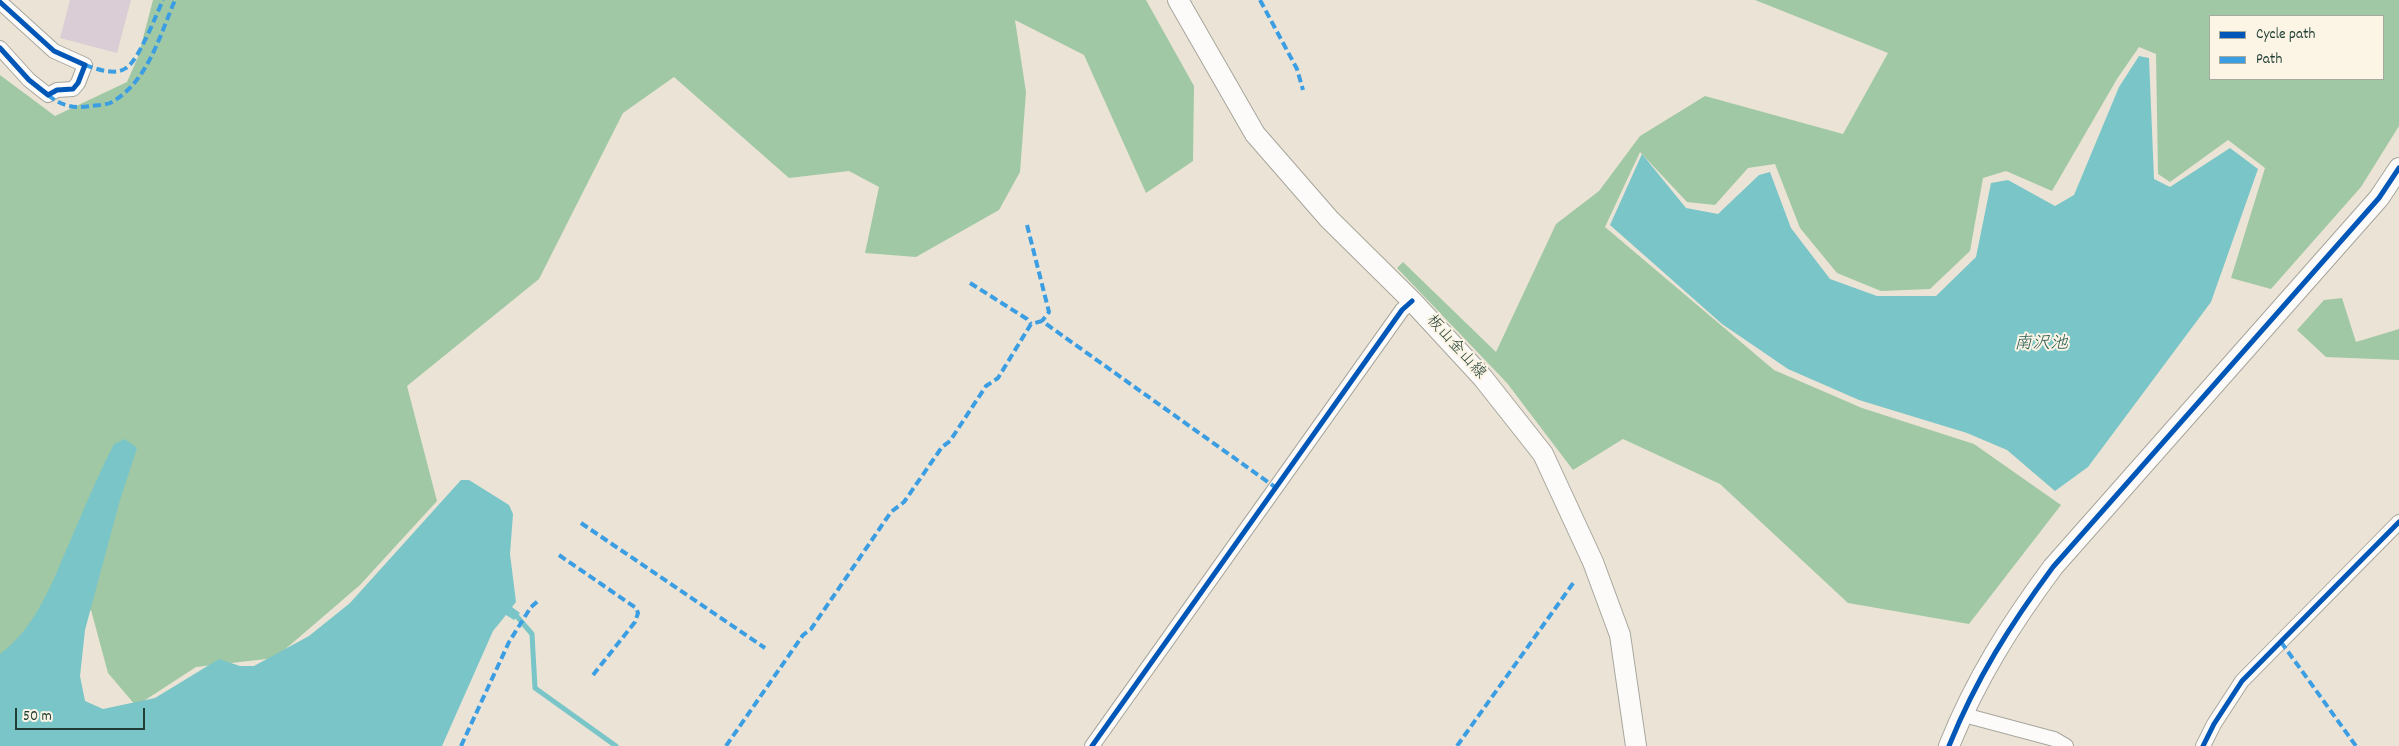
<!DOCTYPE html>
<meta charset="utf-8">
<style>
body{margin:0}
#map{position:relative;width:2399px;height:746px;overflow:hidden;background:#ebe4d6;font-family:Dekko,sans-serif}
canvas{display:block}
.legend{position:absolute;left:2209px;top:15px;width:175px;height:65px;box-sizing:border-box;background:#fcf5e5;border:1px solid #a4ab9e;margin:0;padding:6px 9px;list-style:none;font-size:15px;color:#1f3d34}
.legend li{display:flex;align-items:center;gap:10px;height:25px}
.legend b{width:25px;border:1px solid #a4ab9e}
.scale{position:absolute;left:15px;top:708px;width:130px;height:22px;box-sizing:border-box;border:2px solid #1f3d34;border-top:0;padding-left:6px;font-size:15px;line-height:18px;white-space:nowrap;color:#1f3d34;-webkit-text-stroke:4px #fcf5e5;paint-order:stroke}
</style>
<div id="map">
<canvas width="2399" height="746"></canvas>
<ul class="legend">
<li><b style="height:6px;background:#0057b8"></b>Cycle path</li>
<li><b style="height:6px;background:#3c9ee2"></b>Path</li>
</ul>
<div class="scale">50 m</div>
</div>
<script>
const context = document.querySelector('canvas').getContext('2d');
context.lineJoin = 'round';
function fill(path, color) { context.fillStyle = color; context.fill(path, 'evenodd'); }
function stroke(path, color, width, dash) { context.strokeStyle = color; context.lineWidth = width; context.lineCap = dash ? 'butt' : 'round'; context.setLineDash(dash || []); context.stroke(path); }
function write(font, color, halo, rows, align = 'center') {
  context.font = font + ' Dekko,"Klee One",sans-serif'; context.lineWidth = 4; context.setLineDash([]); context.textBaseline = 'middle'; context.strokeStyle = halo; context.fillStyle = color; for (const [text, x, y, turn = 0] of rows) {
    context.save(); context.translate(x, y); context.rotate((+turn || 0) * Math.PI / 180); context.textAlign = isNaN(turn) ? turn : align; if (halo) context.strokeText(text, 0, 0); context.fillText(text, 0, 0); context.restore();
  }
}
fill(new Path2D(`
 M153,0h993l48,86 -1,75 -47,32 -62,-138 -69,-35 11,72 -6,80 -21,38 -83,47 -51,-4 14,-66 -30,-16 -60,7 -115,-101 -51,36 -84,166 -132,107 30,115 -77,84 -85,73 -79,9 -60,39 -28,-33 -17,-63 -79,47 -12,86v-668l55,41 72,-34 11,-25z
 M1755,0h644v126l-38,61 -90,102 -40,-11 34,-110 -37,-28 -58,42 -12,-8 -2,-120 -17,-7 -22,32 -65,112 -46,-20 -23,7 -13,73 -40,38 -49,2 -44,-18 -37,-45 -25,-64 -27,4 -33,37 -28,-3 -47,-50 -35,75 169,143 88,38 112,36 87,61 -92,119 -121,-21 -128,-119 -97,-45 -50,31 -66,-87 -110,-115 6,-6 93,90 60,-128 43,-33 41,-55 65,-40 138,38 45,-81zM2383,16v63h-173v-63z
 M2342,298l14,44 43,-13v31l-73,-3 -29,-27 27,-30z`), '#a1c8a4');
fill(new Path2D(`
 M2139,56l10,2 5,121 16,8 60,-39 28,21 -47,133 -123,165 -33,24 -48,-41 -40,-17 -108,-33 -71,-31 -66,-45 -112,-99 32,-71 44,54 32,6 41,-39 11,-3 21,56 39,51 47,17h59l40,-39 15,-74 17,-3 47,26 19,-11 45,-108z
 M125,439l12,9 -17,52 -35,130 -5,46 5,25 18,8 52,-11 64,-39 21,7h14l55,-30 41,-33 111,-123h8l40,25 4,9 -3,40 6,48 -4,5 8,6 -6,7 -8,-5 -13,16 -51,115h-442v-92c37,-27 53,-74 71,-115 11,-26 22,-52 34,-77l9,-18z`), '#7ac5c7');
stroke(new Path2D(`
 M514,613l18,21 3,54 81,58`), '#7ac5c7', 5);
fill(new Path2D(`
 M70,0h61l-14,53 -57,-15z`), '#dacdd5');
const street = new Path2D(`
 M0,2l54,49 31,14 -7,18 -5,6 -16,1 -9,5 -19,-15 -29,-32
 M1964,715l90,24 12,7
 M1092,746l310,-436 10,-9
 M2203,746l11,-22 28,-43 157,-159`);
const secondary = new Path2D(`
 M1178,0l77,134 74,85 83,82 71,77 60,76 50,108 27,73 16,111
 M1949,746c27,-67 61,-121 104,-179l326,-369 20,-30`);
stroke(street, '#a7a69d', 16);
stroke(secondary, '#a7a69d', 22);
stroke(street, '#fcfbf9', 14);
stroke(secondary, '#fcfbf9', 20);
stroke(new Path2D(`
 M1260,0l37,69 6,21
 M85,65c12,4 30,11 41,3 13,-8 30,-53 37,-68
 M48,95c13,11 27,14 43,11 6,-1 14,-1 19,-3 37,-19 50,-68 65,-103
 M1027,225l22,87 -7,9
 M970,283l57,36 4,5
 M581,523l184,125
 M559,555l77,53 2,5 -3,9 -42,53
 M2281,642l75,104
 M461,746l48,-104 22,-35 8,-7
 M726,746l77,-111 8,-6 80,-117 13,-10 38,-55 8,-6 36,-55 12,-8 33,-54 11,-3 233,166
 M1457,746l117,-164`), '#3c9ee2', 4, [8, 4]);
stroke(new Path2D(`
 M0,2l54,49 31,14 -7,18 -5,6 -16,1 -9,5 -19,-15 -29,-32
 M1092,746l310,-436 10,-9
 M1949,746c27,-67 61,-121 104,-179l326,-369 20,-30
 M2203,746l11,-22 28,-43 157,-159`), '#0057b8', 5);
write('16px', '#1f3d34', '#fcf5e5', [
 ["板山金山線",1455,348,48]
]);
write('italic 18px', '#2a5c57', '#fcf5e5', [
 ["南沢池",2041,346]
]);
</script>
